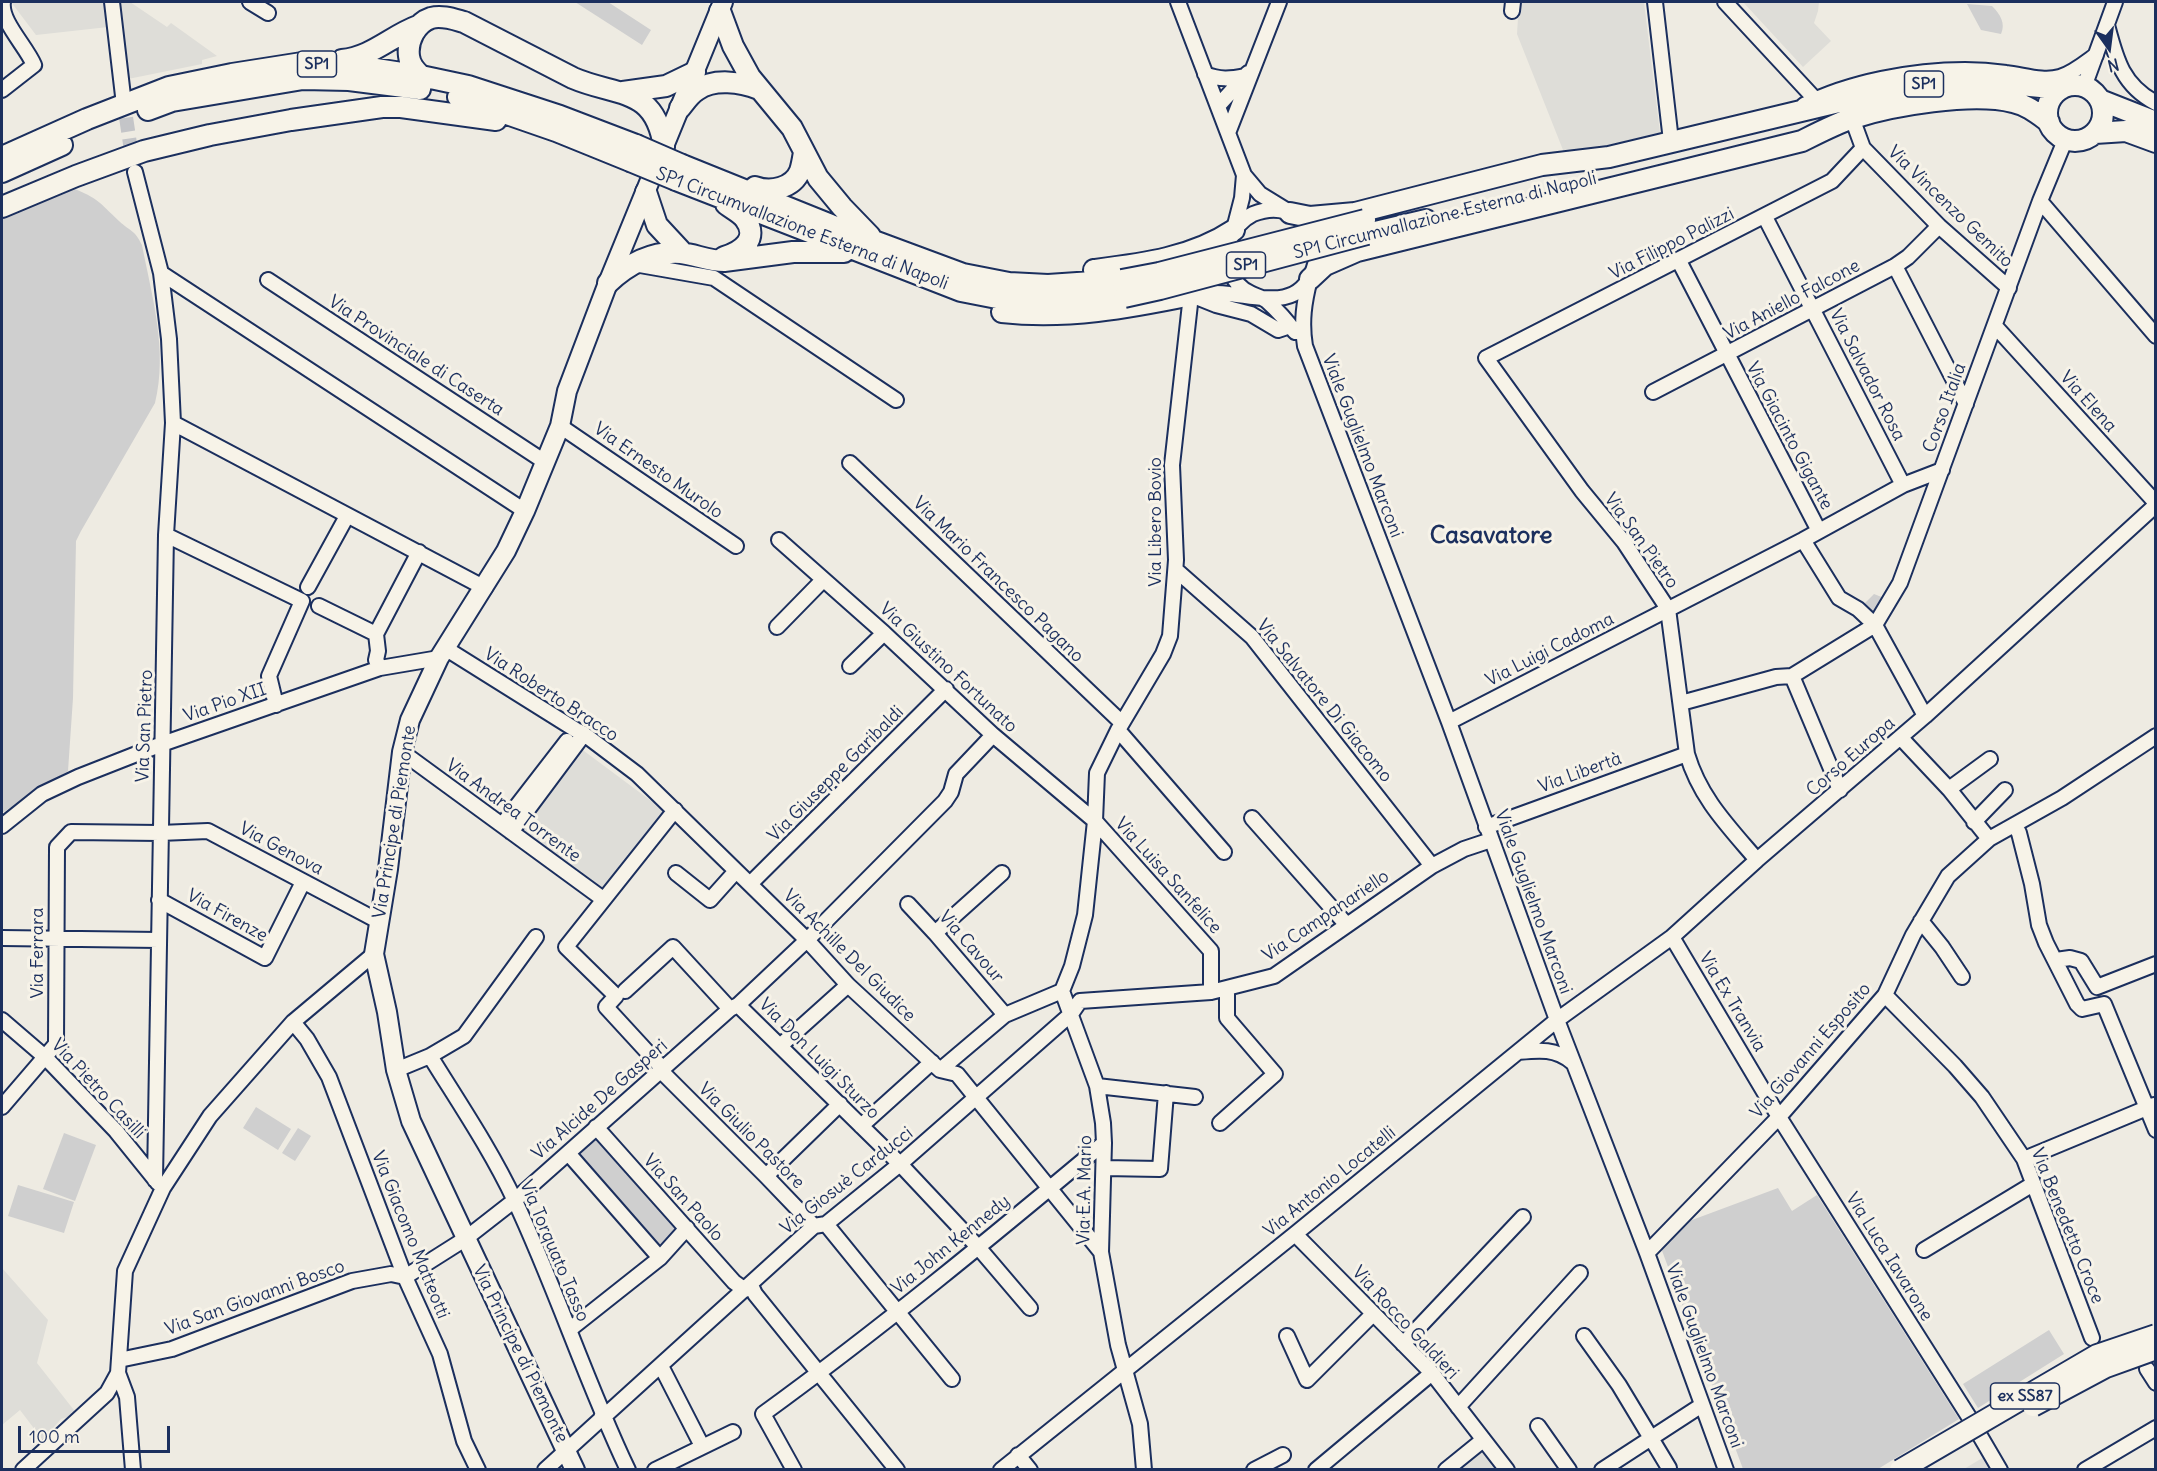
<!DOCTYPE html>
<meta charset="utf-8">
<style>
body{margin:0}
#map{position:relative;width:2157px;height:1471px;overflow:hidden;background:#eeebe2;font-family:Delius,sans-serif}
canvas{display:block}
.frame{position:absolute;inset:0;border:3px solid #1b2f5e;pointer-events:none}
.north{position:absolute;left:2079px;top:18px;width:60px;height:60px;-webkit-text-stroke:4px #f7f3e8;paint-order:stroke;rotate:166deg;font-size:16px;font-weight:700;line-height:24px;text-align:center;color:#1b2f5e}
.north::after{content:'';display:block;margin:auto;width:21px;height:27px;background:#1b2f5e;clip-path:polygon(50% 0,100% 100%,50% 72%,0 100%)}
.scale{position:absolute;left:18px;top:1426px;width:152px;height:27px;box-sizing:border-box;border:3px solid #1b2f5e;border-top:0;padding-left:8px;font-size:18px;line-height:21px;white-space:nowrap;color:#1b2f5e;-webkit-text-stroke:4px #f7f3e8;paint-order:stroke}
</style>
<div id="map">
<canvas width="2157" height="1471"></canvas>
<div class="frame"></div>
<div class="north">N</div>
<div class="scale">100 m</div>
</div>
<script>
const context = document.querySelector('canvas').getContext('2d');
context.lineJoin = 'round';
function fill(path, color) { context.fillStyle = color; context.fill(path, 'evenodd'); }
function stroke(path, color, width, dash) { context.strokeStyle = color; context.lineWidth = width; context.lineCap = dash ? 'butt' : 'round'; context.setLineDash(dash || []); context.stroke(path); }
function write(font, color, halo, rows, align = 'center') {
  context.font = font + ' Delius,sans-serif'; context.lineWidth = 6; context.setLineDash([]); context.textBaseline = 'middle'; context.strokeStyle = halo; context.fillStyle = color; for (const [text, x, y, turn = 0] of rows) {
    context.save(); context.translate(x, y); context.rotate((+turn || 0) * Math.PI / 180); context.textAlign = isNaN(turn) ? turn : align; if (halo) context.strokeText(text, 0, 0); context.fillText(text, 0, 0); context.restore();
  }
}
fill(new Path2D(`
 M11,2h94l3,25 -72,8z
 M118,2h12l37,25 4,-4 46,33 -15,4v4l-74,15z
 M1519,2h125l16,131 -95,22 -48,-121z
 M1743,2h76l-1,9 -4,12 17,18 -28,26z
 M580,748l86,64 -62,81 -86,-64z
 M2,1268l46,52 -11,43 40,51 -16,5 -14,16 -2,8 -25,-33 -18,15z
 M1481,1451l15,18h-38z
 M1984,1457l7,12h-27z`), '#deddd8');
fill(new Path2D(`
 M575,2h33l43,28 -9,15z
 M1967,4l25,2c8,8 14,17 9,28l-20,-4z
 M72,188c26,10 28,15 47,33 12,11 15,8 23,24 10,52 26,105 13,158l-74,128 -5,10 -3,157 -5,73 -66,42v-597z
 M1874,594l15,6 -12,21 -11,-10 -1,-8z
 M256,1107l35,22 -13,21 -35,-22z
 M298,1128l13,8 -16,25 -13,-8z
 M64,1133l32,12 -21,56 -32,-12z
 M595,1137l85,95 -20,19 -83,-96z
 M18,1185l56,17 -10,31 -56,-17z
 M1778,1188l14,23 25,-16 142,224 -81,50h-135l-82,-221 23,-25z
 M2049,1330l15,24 -86,54 -15,-24z`), '#cfcfcf');
stroke(new Path2D(`
 M123,97l10,67`), '#c4c5c8', 14, [14, 7]);
const minor = new Path2D(`
 M112,2l11,94
 M250,2l18,11
 M1178,2l66,173 16,19 26,16
 M1655,2l16,139
 M1725,2l90,97
 M1512,11l1,-9
 M2107,25c9,34 15,60 49,78
 M1205,74c15,6 25,5 40,2
 M2084,87l31,-85
 M2,90l32,-25c-8,-19 -34,-44 -31,-63
 M1804,105c45,-23 109,-35 161,-35 13,0 27,1 41,3 18,2 37,9 54,4 13,-4 25,-14 36,-22
 M1218,106l30,-33
 M1852,118l11,30 76,78 70,62
 M1228,133l51,-131
 M135,172l26,101 8,66 4,84 -7,112 -11,645
 M2040,201l116,135
 M1765,217l138,268
 M1234,229l8,-31 2,-23
 M1679,261l140,270
 M634,264l80,14 182,122
 M1895,266l71,138
 M161,273l364,238
 M1310,279c-6,23 -9,43 -5,67l144,376 108,298 90,233 79,217
 M268,280l277,182
 M1192,295c12,-2 24,-3 37,-1 31,3 69,16 84,-23 4,-10 5,-21 1,-31
 M1995,326l161,177
 M1295,332c-8,-11 -18,-22 -28,-31 -5,-4 -12,-5 -17,-8 -18,-8 -28,-33 -21,-52 5,-12 12,-21 24,-27 15,-6 31,-6 44,3
 M1653,392l242,-126 13,-9 31,-31
 M173,423l312,165
 M560,426l176,120
 M850,463l272,260
 M166,535l136,66 -33,75 7,29
 M779,540l105,93 109,102 102,86 116,130v41
 M1803,540l36,58 19,11 17,16 50,91
 M1176,570l76,67 180,229
 M308,587l39,-71
 M319,606l57,28
 M777,627l46,-47
 M445,648l131,82 8,4 53,40 170,166 41,45 92,85 17,4 144,178
 M850,666l34,-33
 M380,668l-4,-8 2,-9 -2,-17 43,-82
 M1792,676l48,114
 M1681,703l95,-26 16,-1 83,-51 25,-42 140,-382 26,-63
 M1449,722l354,-182 100,-55 39,-15
 M1118,730l106,122
 M1901,738l48,51 40,50
 M402,752l201,147
 M1949,789l41,-30
 M1252,818l94,106
 M1974,822l31,-32
 M502,825l65,-84
 M2015,825l4,8 13,51 7,41 7,18 31,61 5,5 22,-5 52,126
 M2,826l40,-32 36,-17 84,-33 218,-76 59,-10
 M1486,827l201,-73
 M511,832l73,-98
 M1757,860c-29,-34 -57,-62 -70,-106l-19,-145 -44,-67 -42,-51 -96,-133 346,-177 31,-33
 M676,873l34,27 26,-29
 M751,883l195,-194
 M159,900l106,58 38,-76
 M908,904l27,29 70,82
 M1921,921l21,26 20,30
 M935,933l67,-60
 M1672,937l107,180 190,300 31,53
 M2,938l157,2
 M2056,960l14,-2 11,3 16,26 59,-23
 M625,991l48,-44 57,62
 M1885,995l70,71 27,31 42,62 68,179
 M738,1005l162,159 78,83 52,61
 M2,1020l43,37 71,74 42,52
 M293,1022l14,17 22,38 76,200 35,77 24,87 14,29
 M780,1046l68,-61
 M1518,1052c21,-2 37,-4 54,10
 M430,1056c29,47 61,94 85,145 41,87 71,181 113,269
 M663,1069l-57,-62 10,-11 -50,-49 109,-137
 M396,1070l34,-14 34,-20 72,-99
 M940,1070l65,-55 57,-24
 M661,1071l105,105 48,50
 M1097,1086l98,11
 M2,1107l54,-63 1,-197 14,-15 89,1 48,-2 172,91
 M1220,1123l55,-49 -48,-56v-30
 M861,1126l71,-64
 M596,1127l138,155 11,8
 M568,1153l92,105
 M2024,1159l130,-54
 M1104,1168l56,1 6,-76
 M766,1176l74,-72
 M826,1224l126,155
 M1295,1234l137,139 75,97
 M1924,1250l109,-66
 M1647,1253l132,-136 106,-122 28,-60 35,-59 41,-37 73,-41 94,-62
 M751,1285l4,9 142,176
 M569,1330l91,-72 27,-30
 M1287,1336l20,44 66,-66
 M1584,1336l35,49 50,83
 M1403,1344l120,-127
 M119,1360l53,-11 180,-68 39,-7 14,3 60,-38 50,-39 215,-191 8,-4 69,-65 138,-139 6,-9 5,-18 37,-39
 M661,1366l41,80
 M2147,1369l9,14
 M1458,1407l122,-134
 M1538,1426l31,44
 M1018,1455l12,15
 M23,1470l84,-77 11,-20
 M133,1470l-6,-73 -9,-24 7,-102 38,-83 47,-72 83,-94 81,-68
 M545,1470l56,-51 1,-4 7,-3 205,-186 12,-2 74,-60 171,-150 9,-13 131,-9 63,-16 158,-110 32,-17 27,-9
 M655,1470l78,-38
 M794,1470l-31,-56c117,-85 230,-178 341,-271
 M1001,1470l294,-236 262,-214 115,-83 85,-77 168,-144 231,-211
 M1144,1470l-4,-46 -22,-79 -17,-93 3,-109 -1,-20 -6,-37 -35,-95 10,-25 13,-51 10,-94 2,-48 21,-43 45,-76 7,-18 6,-76 -4,-95 19,-170 25,10 35,9 27,16 12,-4
 M1254,1470l29,-15
 M1316,1470l116,-97
 M1446,1470l37,-30
 M1602,1470l100,-65
 M2085,1470l71,-42`);
const major = new Path2D(`
 M575,1470l-164,-349 -15,-51 -9,-58 -13,-58 14,-85 14,-117 8,-32 29,-62 67,-107 19,-40 35,-85 7,-35 41,-108 115,-281`);
const highway = new Path2D(`
 M720,11l13,35 17,31 42,51 26,50 24,29 28,29
 M342,60c30,-3 49,-24 76,-34
 M421,76c-6,-6 -11,-11 -12,-20 -2,-15 7,-33 22,-38 11,-3 22,1 33,4l109,56c44,19 82,8 91,69
 M2047 113a28 28 0 1 1 56 0a28 28 0 1 1-56 0Z
 M623,92l43,-6 29,-14
 M458,97l98,34 74,30
 M2100,100l56,22
 M680,108c5,-6 10,-14 17,-18 17,-12 44,-8 62,-1
 M148,110l24,-9 131,-22 46,1 71,9
 M2095,133l31,-2 30,11
 M2,157l85,-38 82,-32 63,-13 70,-11 48,2 71,11 47,10 92,30 76,29
 M682,165l149,60 132,49 46,9 39,2 74,-5
 M2,172l60,-27
 M676,180l285,111 46,9 38,2 79,-5
 M755,187c16,6 38,1 45,-16 2,-6 3,-13 4,-19
 M646,192l11,33 26,28
 M2,207l74,-31 68,-25 66,-16 81,-15 91,-13h19l95,13
 M1290,213l20,4 45,-4 187,-48 67,-8 288,-69 67,-7 26,1 71,7
 M1367,234l59,-14
 M724,257c17,-5 36,-18 21,-38 -4,-6 -13,-10 -19,-15
 M1094,270c48,-6 98,-12 140,-40
 M1310,279l15,-14 32,-14 445,-110c16,-8 33,-17 51,-23 40,-13 119,-26 160,-16 14,3 25,12 36,20
 M608,283c20,-19 45,-32 73,-30 15,2 28,8 43,8l69,-9h51
 M1002,312c65,7 126,-4 189,-17`);
stroke(minor, '#1b2f5e', 18);
stroke(major, '#1b2f5e', 22);
stroke(highway, '#1b2f5e', 24);
stroke(minor, '#f7f3e8', 14);
stroke(major, '#f7f3e8', 18);
stroke(highway, '#f7f3e8', 20);
const highwayBridge = new Path2D(`
 M636,145l46,20
 M630,161l46,19
 M1122,280l37,-7 206,-53
 M1124,297l36,-8 207,-55
 M2033,1406l73,-39 50,-18
 M1900,1470l197,-115 59,-20`);
stroke(highwayBridge, '#1b2f5e', 24, []);
stroke(highwayBridge, '#f7f3e8', 20);
for (const [x, y, w] of [
 [317,64,39],
 [1924,84,39],
 [1246,265,39],
 [2025,1396,69]
]) { const box = new Path2D(); box.roundRect(x - w / 2, y - 13, w, 26, 4.5); context.fillStyle = '#f7f3e8'; context.fill(box); stroke(box, '#1b2f5e', 1.5); }
write('bold 16px', '#1b2f5e', null, [
 ["SP1",317,64],
 ["SP1",1924,84],
 ["SP1",1246,265],
 ["ex SS87",2025,1396]
]);
write('18px', '#1b2f5e', '#f7f3e8', [
 ["Via Vincenzo Gemito",1950,207,44],
 ["SP1 Circumvallazione Esterna di Napoli",1445,216,-14],
 ["SP1 Circumvallazione Esterna di Napoli",802,229,21],
 ["Via Filippo Palizzi",1672,244,-27],
 ["Via Aniello Falcone",1792,300,-28],
 ["Via Provinciale di Caserta",416,356,33],
 ["Via Salvador Rosa",1867,375,63],
 ["Via Elena",2088,402,48],
 ["Corso Italia",1945,408,-70],
 ["Via Giacinto Gigante",1789,436,62],
 ["Viale Guglielmo Marconi",1362,446,69],
 ["Via Ernesto Murolo",658,471,35],
 ["Via Libero Bovio",1156,522,-90],
 ["Via San Pietro",1641,541,54],
 ["Via Mario Francesco Pagano",998,580,44],
 ["Via Luigi Cadoma",1550,650,-27],
 ["Via Giustino Fortunato",948,668,43],
 ["Via Roberto Bracco",551,695,33],
 ["Via Salvatore Di Giacomo",1324,701,51],
 ["Via Pio XII",225,703,-19],
 ["Via San Pietro",145,726,-88],
 ["Corso Europa",1851,757,-41],
 ["Via Libertà",1580,773,-20],
 ["Via Giuseppe Garibaldi",836,774,-45],
 ["Via Andrea Torrente",513,811,36],
 ["Via Principe di Piemonte",395,822,-81],
 ["Via Genova",281,849,28],
 ["Via Luisa Sanfelice",1168,876,48],
 ["Viale Guglielmo Marconi",1533,902,70],
 ["Via Firenze",227,916,29],
 ["Via Campanariello",1326,916,-34],
 ["Via Cavour",971,947,49],
 ["Via Ferrara",38,953,-90],
 ["Via Achille Del Giudice",849,956,45],
 ["Via Ex Tranvia",1732,1002,59],
 ["Via Giovanni Esposito",1811,1051,-49],
 ["Via Don Luigi Sturzo",819,1059,45],
 ["Via Pietro Casilli",98,1089,47],
 ["Via Alcide De Gasperi",600,1100,-41],
 ["Via Giulio Pastore",751,1136,45],
 ["Via Giosuè Carducci",847,1181,-38],
 ["Via Antonio Locatelli",1330,1182,-39],
 ["Via E.A. Mario",1085,1190,-89],
 ["Via San Paolo",683,1198,48],
 ["Via Benedetto Croce",2067,1226,68],
 ["Via Giacomo Matteotti",410,1235,68],
 ["Via John Kennedy",951,1245,-39],
 ["Via Torquato Tasso",554,1251,67],
 ["Via Luca Iavarone",1889,1257,58],
 ["Via San Giovanni Bosco",255,1298,-20],
 ["Via Rocco Galdieri",1405,1323,47],
 ["Via Principe di Piemonte",520,1354,64],
 ["Viale Guglielmo Marconi",1704,1356,70]
]);
write('bold 24px', '#1b2f5e', '#f7f3e8', [
 ["Casavatore",1491,536]
]);
</script>
